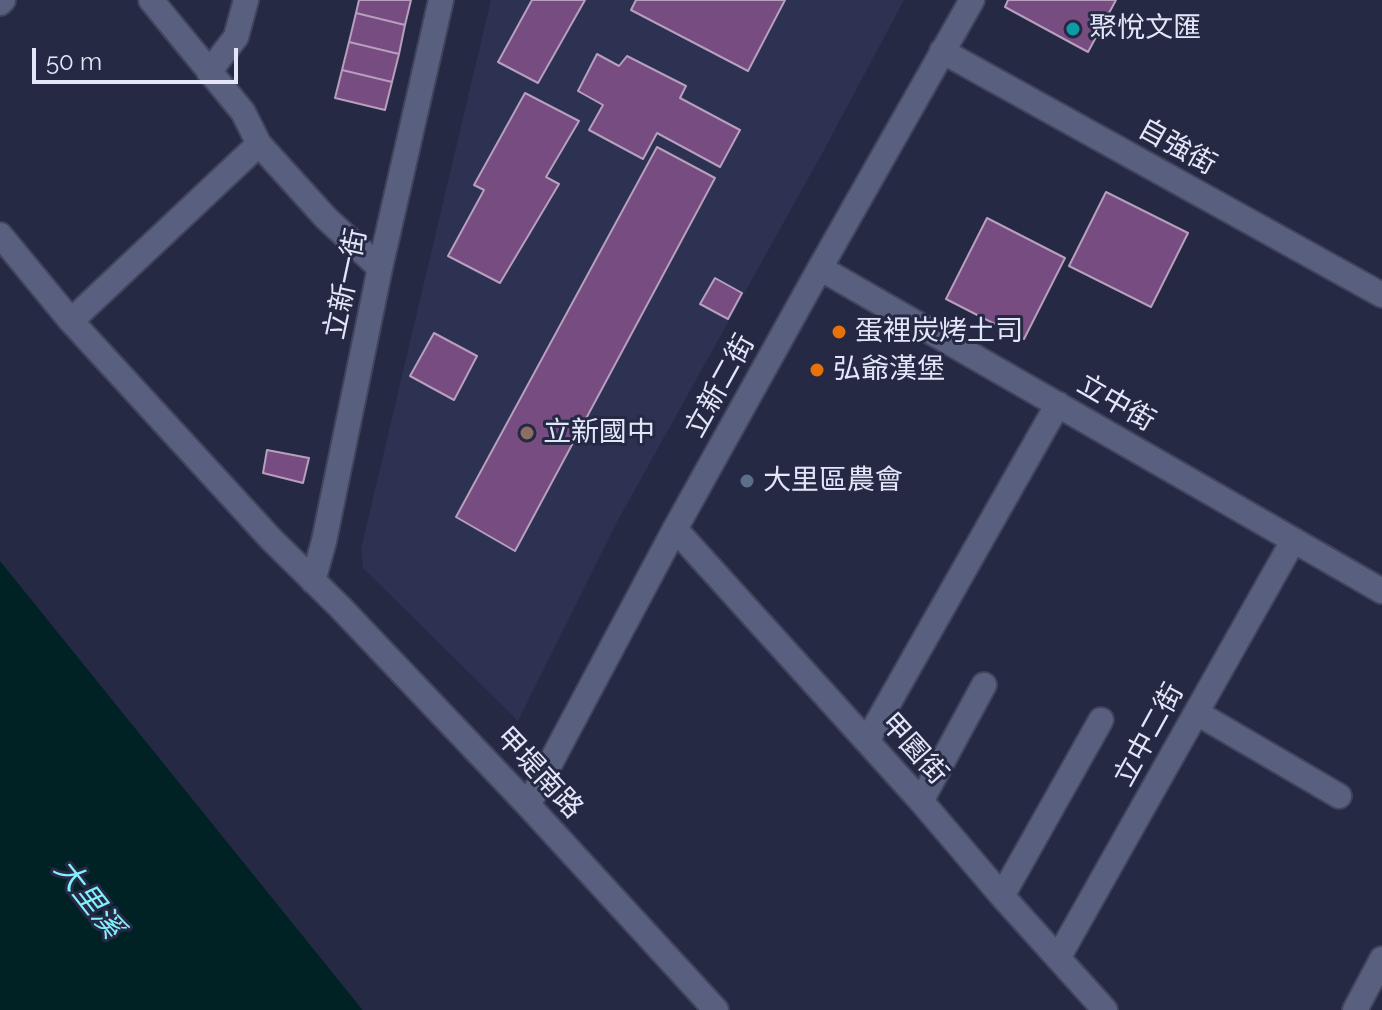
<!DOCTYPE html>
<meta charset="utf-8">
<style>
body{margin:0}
#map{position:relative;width:1382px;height:1010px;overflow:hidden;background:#252944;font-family:Raleway,sans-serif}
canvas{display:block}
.scale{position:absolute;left:32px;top:48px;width:206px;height:36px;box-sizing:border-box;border:4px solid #e2e6f8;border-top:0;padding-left:10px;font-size:24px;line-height:28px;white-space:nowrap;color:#e2e6f8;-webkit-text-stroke:6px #252944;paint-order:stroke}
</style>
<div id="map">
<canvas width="1382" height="1010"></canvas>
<div class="scale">50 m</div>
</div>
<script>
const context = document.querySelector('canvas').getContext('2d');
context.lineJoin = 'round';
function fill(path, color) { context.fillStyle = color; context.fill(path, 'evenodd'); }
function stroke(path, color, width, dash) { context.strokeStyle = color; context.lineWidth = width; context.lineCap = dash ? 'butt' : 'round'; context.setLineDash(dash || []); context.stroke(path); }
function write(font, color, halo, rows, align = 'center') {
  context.font = font + ' Raleway,"Noto Sans TC",sans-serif'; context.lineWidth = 6; context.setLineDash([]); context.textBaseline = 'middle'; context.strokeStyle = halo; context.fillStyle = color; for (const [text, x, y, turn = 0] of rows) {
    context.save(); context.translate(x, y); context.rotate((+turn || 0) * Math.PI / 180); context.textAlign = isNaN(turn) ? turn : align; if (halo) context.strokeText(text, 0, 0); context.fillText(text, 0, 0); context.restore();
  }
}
fill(new Path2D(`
 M491,0h413l-80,150 -206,370 -100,201 -155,-153 -2,-19z`), '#2d3252');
fill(new Path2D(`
 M0,561l361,447 1,2h-362z`), '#012225');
const building = new Path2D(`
 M359,0h52l-6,25 -49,-12z
 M532,0h53l-47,83 -40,-21z
 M636,0h149l-37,71 -117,-61z
 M1008,0h108l-28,52 -83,-45z
 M356,13l49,12 -6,29 -50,-12z
 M349,42l50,12 -7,28 -50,-12z
 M597,54l22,12 8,-10 59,30 -6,12 60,32 -20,37 -63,-34 -14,26 -54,-29 14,-25 -25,-14z
 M342,70l50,12 -7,28 -50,-12z
 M525,93l54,28 -33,56 13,7 -59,99 -52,-27 36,-66 -10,-5z
 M657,147l58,31 -200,373 -59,-34z
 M1106,192l82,41 -37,74 -82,-41z
 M987,218l78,40 -41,81 -78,-40z
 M715,278l27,15 -14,26 -28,-15z
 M434,333l43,23 -23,44 -44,-24z
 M267,450l42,8 -6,25 -40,-10z`);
fill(building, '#774c81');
stroke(building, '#b79fbd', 2);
const minor = new Path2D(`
 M151,0l92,112 16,32 67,74 54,50
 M0,3l3,-3
 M942,51l440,244
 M209,72l27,-35 10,-37
 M0,235l71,86 200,218 69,68 188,198 188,205
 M820,268l562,323
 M71,321l188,-177
 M675,529l246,272 81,95 103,114
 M313,581l11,-40 56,-273 61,-268
 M1197,713l142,83
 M867,741l191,-337
 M921,801l63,-116
 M528,805l147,-276 145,-261 152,-268
 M1002,896l99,-176
 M1058,958l235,-417
 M1355,1010l27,-51`);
stroke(minor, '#41445b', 28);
stroke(minor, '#59607f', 24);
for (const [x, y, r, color] of [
 [1073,29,8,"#0f9aa8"],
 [839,332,8,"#e8710a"],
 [817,370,8,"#e8710a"],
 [527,433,8,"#8d6e63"],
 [747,481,8,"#5c6f8a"]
]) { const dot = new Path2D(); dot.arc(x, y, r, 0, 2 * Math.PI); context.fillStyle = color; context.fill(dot); stroke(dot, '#252944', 3); }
write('28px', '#e2e6f8', '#252944', [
 ["聚悅文匯",1089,29],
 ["蛋裡炭烤土司",855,332],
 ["弘爺漢堡",833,370],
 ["立新國中",543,433],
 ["大里區農會",763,481]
], 'left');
write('28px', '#e2e6f8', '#252944', [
 ["自強街",1177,147,29],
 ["立新一街",346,284,-78],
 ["立新二街",720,386,-61],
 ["立中街",1116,403,30],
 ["立中二街",1149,735,-61],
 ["甲園街",914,749,48],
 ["甲堤南路",539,773,47]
]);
write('italic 30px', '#84effd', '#252944', [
 ["大里溪",88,899,52]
]);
</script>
